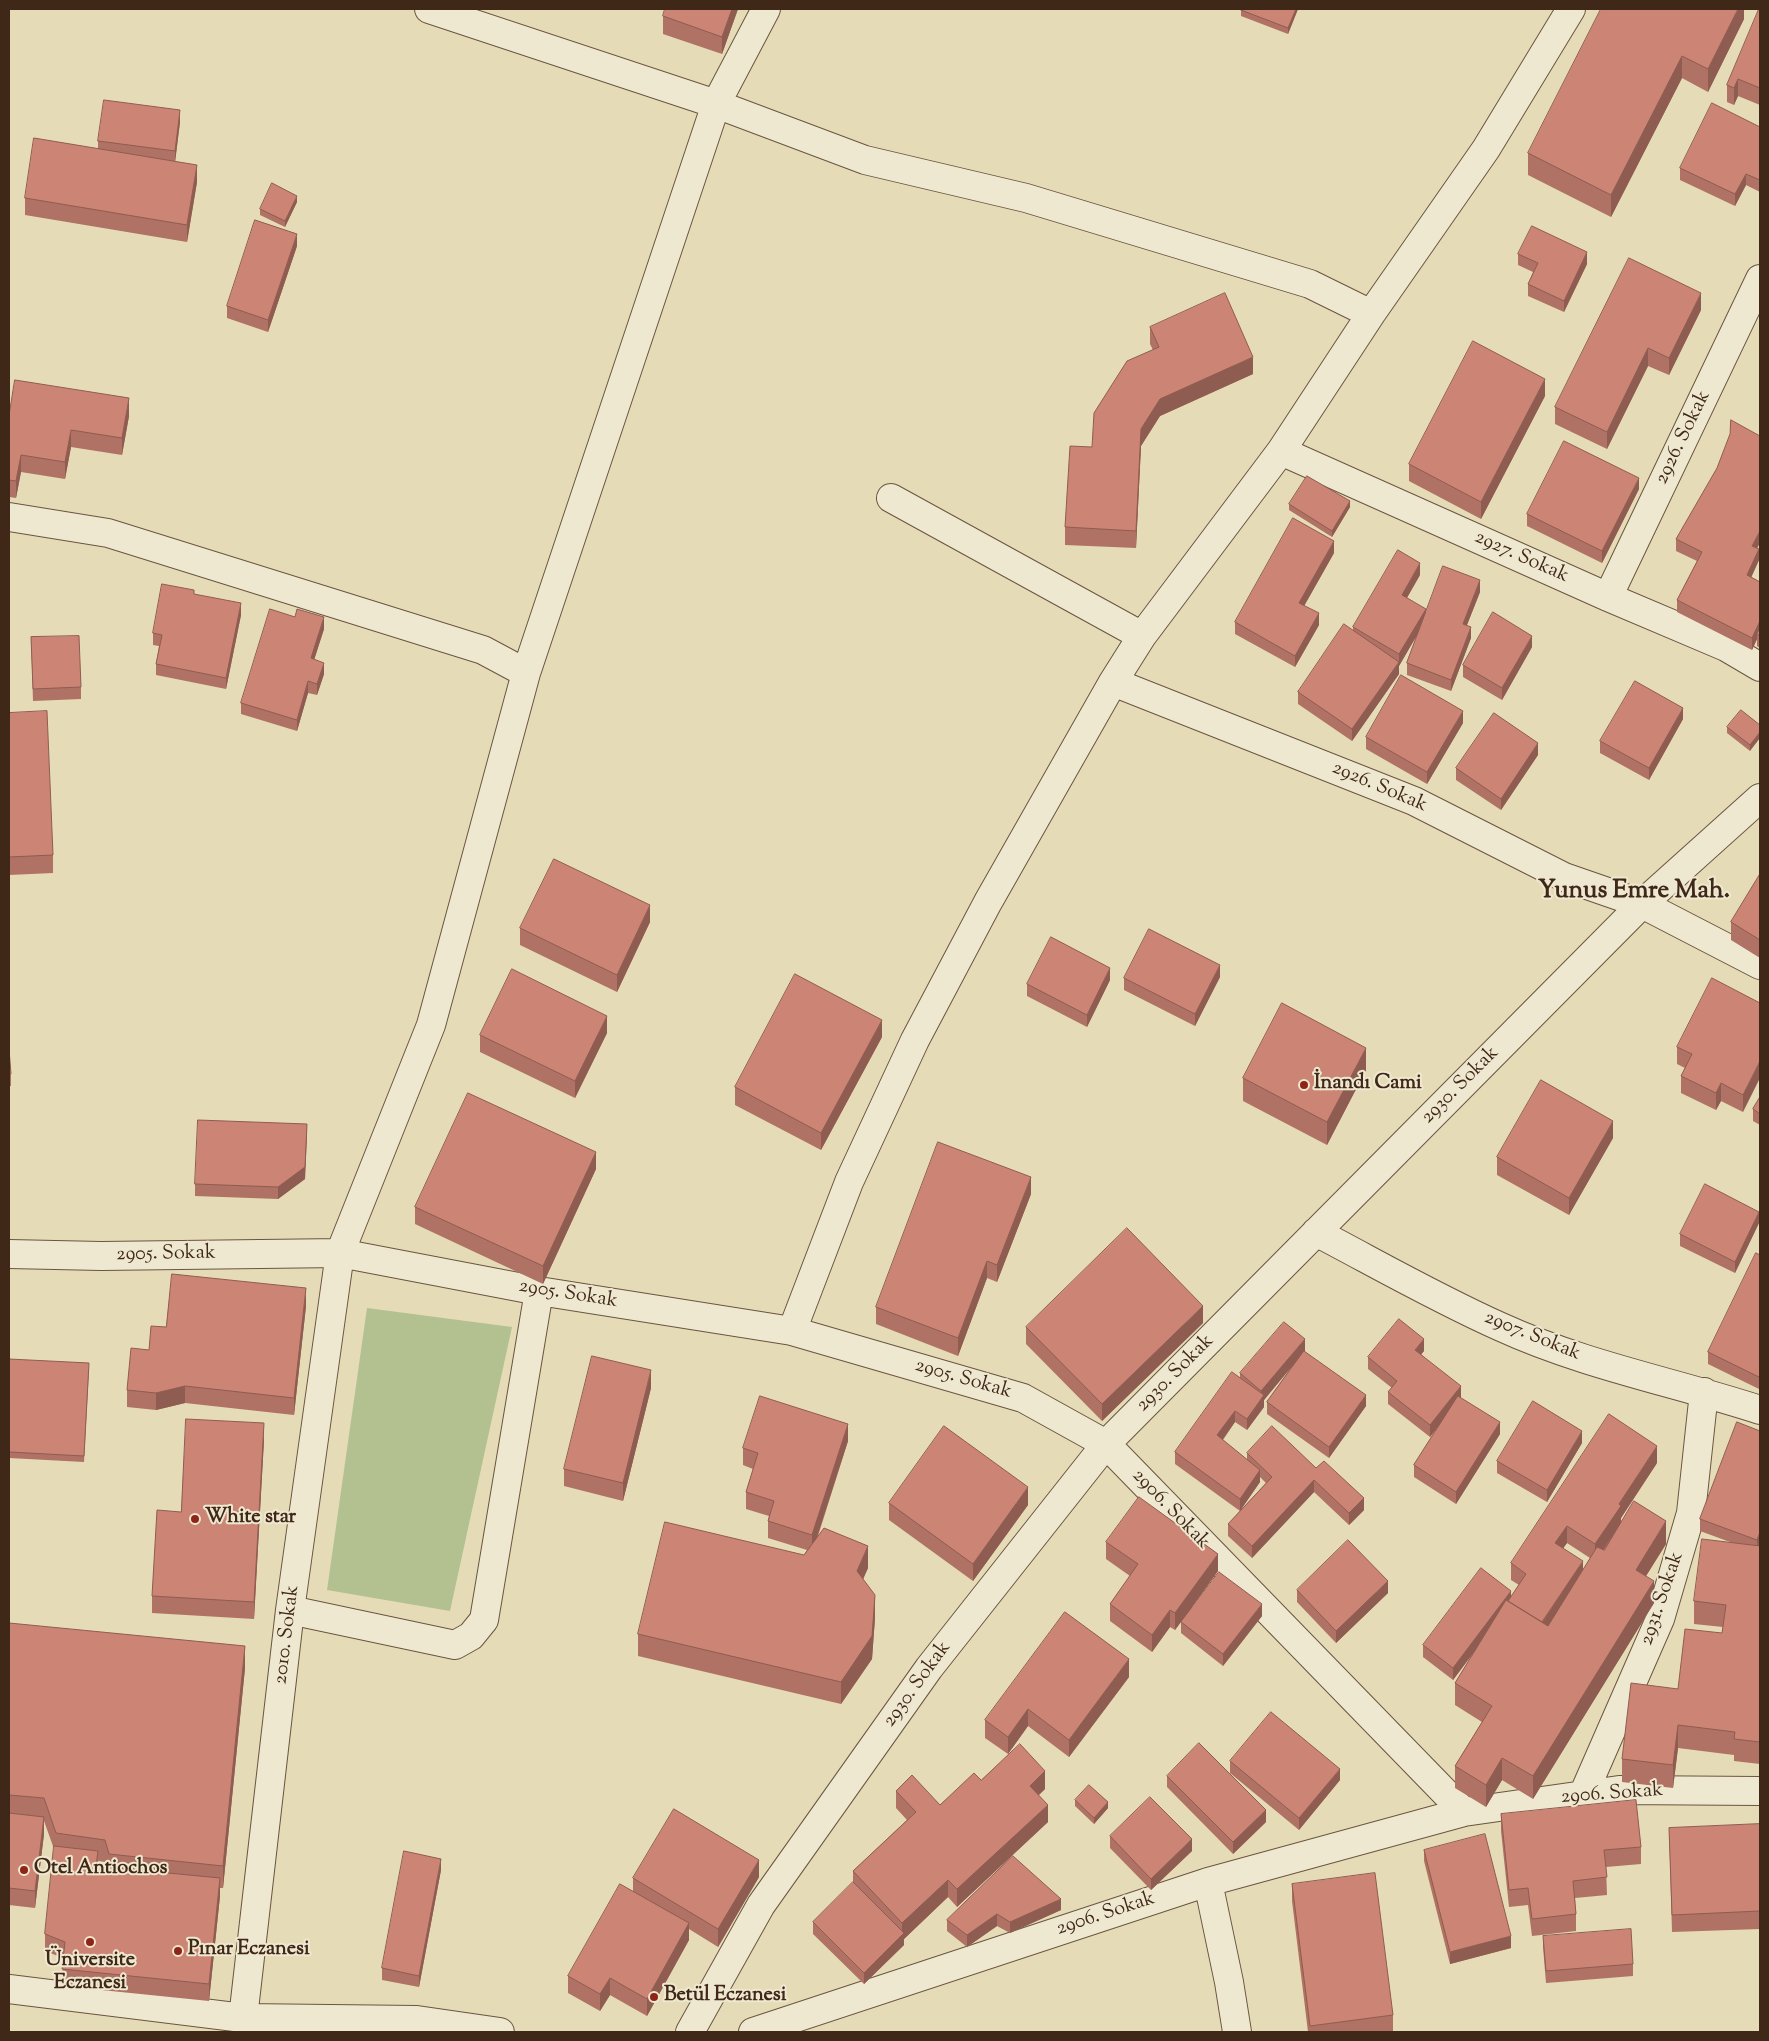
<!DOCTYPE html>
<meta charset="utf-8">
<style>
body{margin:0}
#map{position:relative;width:1769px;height:2041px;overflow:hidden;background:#e6dbb7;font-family:"Sorts Mill Goudy",serif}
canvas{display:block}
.frame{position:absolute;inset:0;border:10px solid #402819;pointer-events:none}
</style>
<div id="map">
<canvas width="1769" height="2041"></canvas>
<div class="frame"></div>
</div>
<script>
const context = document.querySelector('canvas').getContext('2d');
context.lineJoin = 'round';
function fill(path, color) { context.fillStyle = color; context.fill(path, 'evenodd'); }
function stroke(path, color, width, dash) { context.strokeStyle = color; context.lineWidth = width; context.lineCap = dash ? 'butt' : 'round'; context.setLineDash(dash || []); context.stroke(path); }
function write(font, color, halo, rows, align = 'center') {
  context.font = font + ' "Sorts Mill Goudy",serif'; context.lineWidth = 4; context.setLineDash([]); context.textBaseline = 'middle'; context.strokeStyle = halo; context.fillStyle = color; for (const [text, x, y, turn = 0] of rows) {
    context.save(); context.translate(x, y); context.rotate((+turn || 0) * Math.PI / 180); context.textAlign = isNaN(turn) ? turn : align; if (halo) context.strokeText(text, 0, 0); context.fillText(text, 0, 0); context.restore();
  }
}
fill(new Path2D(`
 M367,1308l145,19 -62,284 -123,-21z`), '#b3c190');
const minor = new Path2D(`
 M429,9l287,95 149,56 161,38 284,86 61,30
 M1281,451l327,146 118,50 34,20
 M891,498l251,138
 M9,517l99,16 375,117 43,23
 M1608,597l152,-318
 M1113,682l301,119 150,76 78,27 118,61
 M1316,1232c61,32 122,67 185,95 83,38 173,55 259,83
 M9,1254l92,2 239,-3 199,38 253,40 231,67 83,46 358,368
 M792,1331l57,-149 66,-142 73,-138 125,-220 29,-46 139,-185 90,-137 115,-165 85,-140
 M290,1610l165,35 16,-9 13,-16 55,-329
 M1583,1795l77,-176 31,-106 13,-121
 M1208,1882l21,100 8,50
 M9,1989l234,29 174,2 83,12
 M243,2018l47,-408 50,-357 91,-228 95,-352 190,-569 50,-95
 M690,2032l71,-127 168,-237 177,-224 536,-540 118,-106
 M753,2032l455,-150 256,-70 155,-22 141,1`);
stroke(minor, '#6a5540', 30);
stroke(minor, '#efe8d0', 28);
fill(new Path2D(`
 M738,9l-16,45 -59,-20v-18z
 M1298,9l-10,25 -47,-18v-6z
 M1744,9v10l-36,73 -26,-14 -71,139 -83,-42v-22z
 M1760,9v96l-22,-9 -4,9 -7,-3v-17z
 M180,122l-5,39 22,21 -10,60 -162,-27v-17l73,-50v-7z
 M1760,127v65l-14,-7 -11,21 -55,-26v-12z
 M297,202l-12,25 -25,-12v-6z
 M297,246l-29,86 -41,-14v-12z
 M1518,254l69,10 -23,48 -36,-16v-12l5,-12 -15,-7z
 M1701,310l-32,65 -21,-9 -41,83 -52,-25v-17z
 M1150,327l103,47 -93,42 -19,30 -5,102 -71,-3v-18l27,-80 61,-97 -3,-6z
 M1545,396l-64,123 -72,-38v-17z
 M9,416h120l-7,39 -51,-8 -6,32 -44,-7 -5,26 -7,-1z
 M1639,489l-37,74 -75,-37v-12z
 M1289,504l61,3 -18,30 -43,-27z
 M1676,539l81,9 2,12 -8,17 9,5v66l-3,-2v-7l-5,11 -75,-38v-12l20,-39 -21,-10z
 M1334,553l-30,53 15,19 -24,42 -60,-33v-12z
 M1420,575l-13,23 19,15 54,-21 -13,33 4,13 -20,53 -44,-16v-12l11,-30 -19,33v8l-47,67 -54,-37v-12l55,-62v-3z
 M194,594l47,21 -15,74 -70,-14v-11l3,-18 -6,-1v-12z
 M324,629l-10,30 10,15 -7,21 -9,-2 -11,38 -56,-17v-11z
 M31,637l50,50v12l-48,2z
 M1532,647l-30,53 -39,-23v-12z
 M9,713l44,142v18l-44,2z
 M1683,719l-34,61 -49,-27v-12z
 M1463,723l-36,61 -61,-35v-12z
 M1760,725l-10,26 -23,-18v-6z
 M1538,755l-37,55 -45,-30v-12z
 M1760,874v84l-29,-18v-18z
 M650,922l-33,70 -97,-47v-17z
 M1220,977l-25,49 -71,-36v-12z
 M1110,980l-23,47 -60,-31v-12z
 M1760,1003l-17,109 -22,-11 -5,9 -35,-17v-17l4,-8 -8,-4v-17z
 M607,1033l-32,65 -95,-46v-17z
 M882,1037l-61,113 -86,-45v-18z
 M9,1049l2,25v12h-2z
 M1366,1070l-39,75 -84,-44v-23z
 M1760,1097v28l-7,-4v-12z
 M307,1136l-2,43 -27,20 -83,-3v-12z
 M1613,1138l-44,77 -72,-40v-18z
 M596,1169l-53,115 -128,-60v-17z
 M1031,1194l-34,88 -10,-4 -29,78 -82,-32v-17z
 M1759,1223l-24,50 -55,-27v-12z
 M1760,1255v132l-1,2 -51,-25v-12z
 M306,1306l-12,109 -109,-12 -29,7 -29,-3v-17l22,-40 17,-23z
 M1203,1323l-101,98 -76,-77v-17z
 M1304,1351l62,55 -37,52 -62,-44v-12l30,-43 -33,41v7l-17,23 -12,-8 -12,18 24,20v-7l69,15 48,42 -15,15 -35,-33 -62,66 -24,-22v-12l38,-41 -6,-6v5l-20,29 -65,-47v-12l65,-73v-6z
 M1424,1351l-3,3 40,44 39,36 -44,70 -42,-27v-12l27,-43 -11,15 -42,-33v-12l4,-4 -24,-19v-12z
 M9,1359l80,10 -5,93 -75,-4z
 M651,1388l-28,113 -59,-15v-17z
 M1737,1422l22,124h1v218l-26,-3v-6l-56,-7 -5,40 -51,-6v-23l100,-126 1,-6 -29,-3v-23l36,-59 -30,-11v-12z
 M264,1440l-10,179 -102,-6v-17l29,-84z
 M848,1441l-30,95 50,32 -5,11 12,39 -3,41 -31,45 -203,-48v-22l166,-79 3,-5 -39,-12v-17l1,-5 -23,-7v-17l7,-23 -10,-4v-17z
 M1582,1443l-35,59 -50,-29v-12z
 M1657,1463l-36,55v3l45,23 -20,32 8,27 -121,196 -31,-19 -16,27 -31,-19v-22l27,-44 -27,-17v-22l19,-31 -21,28 -30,-23v-12l88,-48 8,-12 -8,-5v-17zM1567,1543l23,15 -7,12 -20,-22z
 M889,1503l139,2 -55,76 -84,-61z
 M1106,1542l112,29 -26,36 70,9 -39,50 -42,-33v-11l-6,8 -5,-3 -18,25 -42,-31v-17l20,-28 -24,-17z
 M1297,1590l91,3 -52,50 -39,-41z
 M9,1623l236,45 -22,220h-3v8l-11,105 -147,-15 1,-28 -18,-7v-17l9,-85 -10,-28v13l-9,74 -26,-3zM98,1861l7,1 1,5 -8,-1z
 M1129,1677l-60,80 -41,-31 -20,28 -23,-16v-18z
 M1230,1761l110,19 -41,50 -69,-57z
 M1167,1776l99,46 -33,32 -66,-67z
 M981,1780l64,9 -6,6 9,27 -91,85 -9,-10 -44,42v6l-40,39 -51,-50v-12l40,-39v-12l54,-51 -11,-12v-17l44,14z
 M1075,1800l33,8 -14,16 -19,-18z
 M1501,1814l140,33v17l-35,3 1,28 -32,3 1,16v17l-44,5 -4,-31 -19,2 -8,-76z
 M1760,1824v105l-88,3 -3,-104z
 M1110,1836l82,15 -41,39 -41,-42z
 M1424,1850l87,98 -61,16 -26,-103z
 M1013,1856l48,54 -51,23 -13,-7 -30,21 -20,-16v-11z
 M441,1870l-22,117 -37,-7v-12z
 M759,1877l-41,70 -29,-18v11l-42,76 -37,-21 -10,16 -32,-18v-17l65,-84v-14z
 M1292,1884l101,131v17h-85l-16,-131z
 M1543,1936l90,28v12l-87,7 -3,-36z`), '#af7264');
fill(new Path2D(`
 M732,9h6l-16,45v-17z
 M1296,9h2l-10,25v-6z
 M1738,9h6v10l-36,73v-23z
 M1682,56v22l-71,139v-22z
 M1738,79v17l-4,9v-17z
 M180,110v12l-5,41v-12z
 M197,165v17l-10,60v-17z
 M1746,174v11l-11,21v-12z
 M297,196v6l-12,25v-6z
 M297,234v12l-29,86v-12z
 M1587,252v12l-23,48v-11z
 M1701,293v17l-32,65v-17z
 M1648,348v18l-41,83v-17z
 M1253,357v17l-93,42 -19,30 -5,102v-17l5,-102 19,-30z
 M1545,379v17l-64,123v-17z
 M129,398v18l-7,39v-17z
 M71,430v17l-6,32v-17z
 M21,455v17l-5,26v-17z
 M1639,478v11l-37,74v-12z
 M1350,501v6l-18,30v-6z
 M1760,531v12l-8,15v-12z
 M1334,541v12l-35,62v-12z
 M1759,549v11l-12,27v-12z
 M1420,563v12l-18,31v-11z
 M1480,580v12l-17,43v-11z
 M241,603v12l-15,74v-11z
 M1426,609v11l-27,46v-12z
 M1319,613v12l-24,42v-11z
 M324,617v12l-13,41v-12z
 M1760,621v11l-3,2v5l-5,11v-12z
 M1471,627v11l-20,53v-11z
 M1532,636v11l-30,53v-12z
 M1399,662v12l-47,67v-12z
 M324,663v11l-7,21v-11z
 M308,681v12l-11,38v-11z
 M1683,708v11l-34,61v-12z
 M1463,711v12l-36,61v-12z
 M1760,732v6l-10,13v-6z
 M1538,743v12l-37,55v-11z
 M650,905v17l-33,70v-17z
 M1220,965v12l-25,49v-12z
 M1110,968v12l-23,47v-12z
 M607,1016v17l-32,65v-17z
 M882,1020v17l-61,113v-17z
 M1366,1048v22l-39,75v-23z
 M1760,1061v17l-17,34v-17z
 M1721,1083v18l-5,9v-17z
 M1613,1121v17l-44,77v-17z
 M307,1124l-2,55 -27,20v-12z
 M596,1152v17l-53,115v-18z
 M1031,1177v17l-34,88v-17z
 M1759,1212v11l-24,50v-11z
 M987,1261v17l-29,78v-18z
 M306,1288v18l-12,109v-17z
 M1203,1306v17l-101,98v-17z
 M1305,1339v12l-41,49v7l-17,23v-11l14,-21v-7z
 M1424,1339v12l-9,11v-12z
 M651,1370v18l-28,113v-18z
 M1760,1375v12l-1,2v-12z
 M185,1386v17l-29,7v-17z
 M1461,1386v12l-31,39v-12z
 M1366,1395v11l-37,52v-11z
 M1235,1411v11l-18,25v-12z
 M1500,1422v12l-44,70v-12z
 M264,1423v17l-10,179v-17z
 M848,1424v17l-36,111v-17z
 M1582,1431v12l-35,59v-12z
 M1657,1446v17l-36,55v5l-26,39v-18l24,-40z
 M1260,1470v12l-20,29v-12z
 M1314,1480v12l-62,66v-12z
 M1028,1487v18l-55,76v-17z
 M1364,1498v12l-15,15v-12z
 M1666,1521v23l-30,48v-22z
 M1567,1526v17l-12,17v-17z
 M1760,1532v12l-3,8v-12z
 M868,1546v22l-11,25v-22z
 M1218,1554v17l-43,59v-17z
 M1583,1561v17l-41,63v-18z
 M1388,1581v12l-52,50v-12z
 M1654,1581v22l-121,196v-23z
 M1511,1591v12l-58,77v-12z
 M875,1595v23l-3,41 -31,45v-22z
 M1262,1604v12l-39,50v-12z
 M1170,1610v17l-18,25v-17z
 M245,1646v22l-22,220v-22z
 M1129,1659v18l-60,80v-17z
 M1028,1709v17l-20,28v-17z
 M1678,1725v23l-5,40v-23z
 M1502,1758v22l-16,27v-22z
 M1340,1769v11l-41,50v-12z
 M1045,1771v18l-15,14v-17z
 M1108,1802v6l-14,16v-6z
 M1048,1805v17l-91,85v-18z
 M1266,1810v12l-33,32v-12z
 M44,1817v17l-9,74v-17z
 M1192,1839v12l-41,39v-11z
 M441,1859v11l-22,117v-11z
 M759,1860v17l-41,70v-18z
 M220,1878v18l-11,105v-17z
 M948,1880v17l-44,42v6l-40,39v-11l38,-39v-11z
 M1061,1899v11l-51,23v-11z
 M997,1914v12l-30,21v-12z
 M689,1923v17l-42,76v-17z
 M1511,1936v12l-61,16v-12z
 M610,1978v17l-10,16v-17z`), '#8f5c51');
const building = new Path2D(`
 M665,9h67l-10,28 -59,-21z
 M1242,9h54l-8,19 -47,-18z
 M1601,9h137l-30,60 -26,-13 -71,139 -83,-42z
 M1759,9h1v79l-22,-9 -4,9 -7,-3z
 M104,100l76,10 -5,41 -77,-10z
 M1712,103l48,24v53l-14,-6 -11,20 -55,-26z
 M34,138l163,27 -10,60 -162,-27z
 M272,183l25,13 -12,25 -25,-12z
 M255,220l42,14 -29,86 -41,-14z
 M1532,226l55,26 -23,49 -36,-17 10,-21 -20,-9z
 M1629,258l72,35 -32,65 -21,-10 -41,84 -52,-25z
 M1225,293l28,64 -93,42 -19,30 -5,102 -71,-4 5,-81 22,1 2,-34 33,-52 32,-14 -9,-20z
 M1473,341l72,38 -64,123 -72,-38z
 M15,380l114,18 -7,40 -51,-8 -6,32 -44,-7 -5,26 -7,-1v-64z
 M1731,420l29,16v95l-8,15 7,3 -12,26 13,7v39l-8,17 -75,-38 25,-48 -26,-13 41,-71 13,-34z
 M1564,441l75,37 -37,73 -75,-37z
 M1307,476l43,25 -18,30 -43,-27z
 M1293,518l41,23 -35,62 20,10 -24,43 -60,-34z
 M1398,550l22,13 -18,32 24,14 -27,45 -46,-27z
 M1443,566l37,14 -17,44 8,3 -20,53 -44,-17z
 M162,584l32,6v4l47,9 -15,75 -70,-14 6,-29 -9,-2z
 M270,609l25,8 2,-8 27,8 -13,41 13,5 -7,21 -9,-3 -11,39 -56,-17z
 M1493,612l39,24 -30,52 -39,-23z
 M1344,624l55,38 -47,67 -54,-37z
 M1760,628v8l-3,-2z
 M79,636l2,51 -48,2 -2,-52z
 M1401,675l62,36 -36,61 -61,-35z
 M1635,681l48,27 -34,60 -49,-27z
 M1741,710l19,15v7l-10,13 -23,-18z
 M47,711l6,144 -44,2v-144z
 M1494,713l44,30 -37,56 -45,-31z
 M554,859l96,46 -33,70 -97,-47z
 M1760,874v66l-29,-18z
 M1149,929l71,36 -25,49 -71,-36z
 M1051,937l59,31 -23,47 -60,-31z
 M512,969l95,47 -32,65 -95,-46z
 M795,974l87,46 -61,113 -86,-46z
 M1712,978l48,25v58l-17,34 -22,-12 -5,10 -35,-17 11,-22 -15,-7z
 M1282,1003l84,45 -39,74 -84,-44z
 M9,1049l2,25h-2z
 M1541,1080l72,41 -44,77 -72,-41z
 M468,1093l128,59 -53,114 -128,-59z
 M1760,1097v17l-7,-5z
 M198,1120l109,4 -2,43 -27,20 -83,-3z
 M938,1142l93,35 -34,88 -10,-4 -29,77 -82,-31z
 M1705,1184l54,28 -24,50 -55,-28z
 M1127,1228l76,78 -101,98 -76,-77z
 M1756,1253l4,2v120l-1,2 -51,-25z
 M172,1274l134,14 -12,110 -109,-12 -29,7 -29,-3 4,-42 18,2 2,-24 15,1z
 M1399,1319l25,20 -9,11 46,36 -31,39 -42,-33 9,-11 -29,-24z
 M1284,1322l21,17 -44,52 -21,-18z
 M1304,1351l62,44 -37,52 -62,-45z
 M592,1356l59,14 -28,113 -59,-14z
 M9,1359l80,4 -5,93 -75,-4z
 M1232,1372l32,23 -17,24 -12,-8 -18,24 43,35 -20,29 -65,-47z
 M760,1396l88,28 -36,111 -44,-14 6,-20 -28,-9 12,-39 -15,-5z
 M1458,1396l42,26 -44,70 -42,-27z
 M1533,1401l49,30 -35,59 -50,-29z
 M1609,1414l48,32 -38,58 2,2 -26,38 -28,-18 -12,17 28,18 -41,61 -34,-21 18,-27 -15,-11z
 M186,1419l78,4 -10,179 -102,-6 5,-86 24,2z
 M1737,1422l23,9v101l-3,8 -57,-21z
 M944,1426l84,61 -55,77 -84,-61z
 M1272,1426l44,42 8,-7 40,37 -15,15 -35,-33 -62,66 -24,-22 44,-47 -25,-24z
 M1139,1497l79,57 -43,59 -5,-3 -18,25 -42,-31 28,-40 -32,-22z
 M1634,1501l32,20 -30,49 18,11 -121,195 -31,-18 -16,27 -31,-19 37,-60 -37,-23 51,-83 42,26 49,-79 7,3z
 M665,1522l139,33 20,-27 44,18 -11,25 18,24 -3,41 -31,46 -203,-48z
 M1702,1539l58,7v196l-26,-3 1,-7 -57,-7 -5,40 -51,-6 9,-76 47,6 7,-60 37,4 4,-28 -32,-4z
 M1348,1540l40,41 -52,50 -39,-41z
 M1481,1568l30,23 -58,77 -30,-23z
 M1219,1572l43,32 -39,50 -42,-32z
 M1065,1612l64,47 -60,81 -41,-31 -20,28 -23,-17z
 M9,1623l236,23 -22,220 -114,-12 -4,-14 -49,-7 -12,-35 -35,-3z
 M1271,1712l69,57 -41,49 -69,-57z
 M1199,1743l67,67 -33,32 -66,-66z
 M1020,1744l25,27 -15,15 18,19 -91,84 -9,-9 -46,43 -49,-52 63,-59 -20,-21 16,-16 28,30 34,-32 7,7z
 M1089,1785l19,17 -14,16 -19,-18z
 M1150,1797l42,42 -41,40 -41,-43z
 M1636,1800l5,47 -37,3 3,27 -34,4 3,33 -44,5 -4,-31 -19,2 -8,-76z
 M674,1809l85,51 -41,69 -85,-51z
 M9,1813l35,4 -9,74 -26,-3z
 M1760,1824v87l-88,4 -3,-87z
 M1485,1834l26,102 -61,16 -26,-102z
 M54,1846l44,5 -2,15 124,12 -11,106 -147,-15 3,-27 -20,-8z
 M404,1851l37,8 -22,117 -37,-8z
 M1013,1856l48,43 -51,23 -13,-8 -30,21 -20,-15z
 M1375,1873l18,142 -83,11 -18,-142z
 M853,1882l51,51 -40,40 -51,-51z
 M620,1884l69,39 -42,76 -37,-21 -10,16 -32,-18z
 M1631,1929l2,35 -87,7 -3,-35z`);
fill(building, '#cc8474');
stroke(building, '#8f5c51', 1);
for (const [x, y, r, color] of [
 [1304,1085,5,"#8f2418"],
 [195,1519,5,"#8f2418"],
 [24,1870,5,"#8f2418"],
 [90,1942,5,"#8f2418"],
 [178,1951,5,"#8f2418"],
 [654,1997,5,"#8f2418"]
]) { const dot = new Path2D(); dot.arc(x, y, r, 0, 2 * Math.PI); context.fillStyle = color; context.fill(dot); stroke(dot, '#efe8d0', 2); }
write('20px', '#402819', '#efe8d0', [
 ["2926. Sokak",1684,438,-64],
 ["2927. Sokak",1521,558,24],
 ["2926. Sokak",1379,788,23],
 ["2930. Sokak",1461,1086,-45],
 ["2905. Sokak",166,1255,-1],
 ["2905. Sokak",568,1295,9],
 ["2907. Sokak",1532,1337,22],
 ["2930. Sokak",1176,1374,-45],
 ["2905. Sokak",963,1380,16],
 ["2906. Sokak",1170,1510,46],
 ["2931. Sokak",1663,1599,-71],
 ["2010. Sokak",288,1635,-83],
 ["2930. Sokak",918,1685,-54],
 ["2906. Sokak",1612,1795,-4],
 ["2906. Sokak",1106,1915,-18]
]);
write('bold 20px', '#402819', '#efe8d0', [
 ["İnandı Cami",1314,1085],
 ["White star",205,1519],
 ["Otel Antiochos",34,1870],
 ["Pınar Eczanesi",188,1951],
 ["Üniversite",90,1962,"center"],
 ["Eczanesi",90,1985,"center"],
 ["Betül Eczanesi",664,1997]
], 'left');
write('bold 25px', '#402819', '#efe8d0', [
 ["Yunus Emre Mah.",1634,893]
]);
</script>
